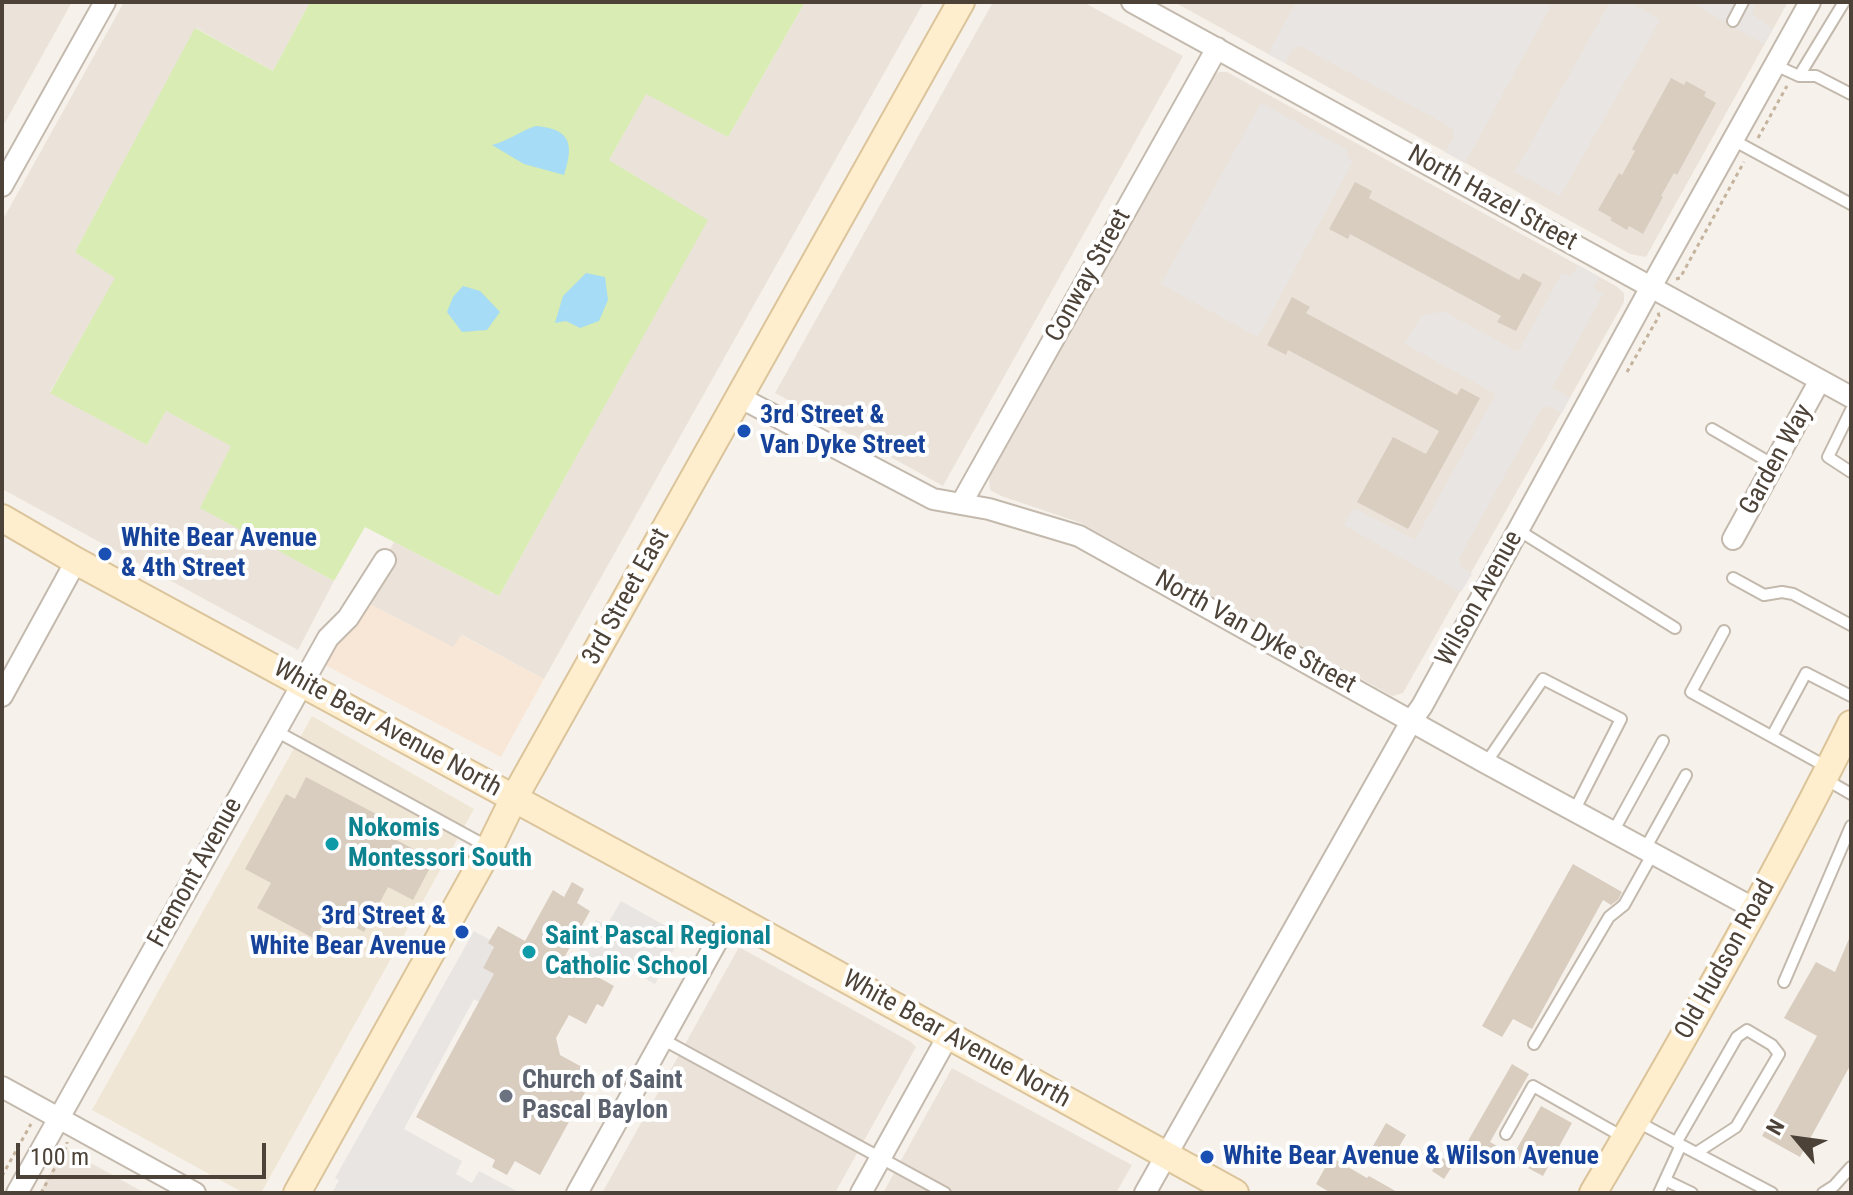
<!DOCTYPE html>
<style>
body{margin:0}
#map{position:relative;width:1853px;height:1195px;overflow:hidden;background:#f6f2eb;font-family:"Roboto Condensed",sans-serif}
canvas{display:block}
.frame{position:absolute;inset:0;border:4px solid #4c4238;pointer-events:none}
.north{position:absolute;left:1757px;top:1099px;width:80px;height:80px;-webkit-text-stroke:6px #fff;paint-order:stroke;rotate:299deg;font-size:22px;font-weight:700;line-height:32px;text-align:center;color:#4c4238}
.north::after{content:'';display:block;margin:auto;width:28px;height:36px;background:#4c4238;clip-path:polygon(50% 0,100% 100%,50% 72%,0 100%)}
.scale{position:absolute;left:16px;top:1143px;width:250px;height:36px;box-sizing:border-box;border:4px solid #4c4238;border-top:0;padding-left:10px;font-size:24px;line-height:28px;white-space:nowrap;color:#4c4238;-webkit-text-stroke:6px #fff;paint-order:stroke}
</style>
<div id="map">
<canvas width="1853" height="1195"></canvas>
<div class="frame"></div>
<div class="north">N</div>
<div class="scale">100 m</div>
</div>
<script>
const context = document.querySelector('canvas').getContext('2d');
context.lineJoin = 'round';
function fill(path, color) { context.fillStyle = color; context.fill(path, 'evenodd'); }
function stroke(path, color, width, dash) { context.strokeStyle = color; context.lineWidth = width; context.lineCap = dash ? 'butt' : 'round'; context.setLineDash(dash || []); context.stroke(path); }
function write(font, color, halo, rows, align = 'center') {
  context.font = font + ' "Roboto Condensed",sans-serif'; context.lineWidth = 8; context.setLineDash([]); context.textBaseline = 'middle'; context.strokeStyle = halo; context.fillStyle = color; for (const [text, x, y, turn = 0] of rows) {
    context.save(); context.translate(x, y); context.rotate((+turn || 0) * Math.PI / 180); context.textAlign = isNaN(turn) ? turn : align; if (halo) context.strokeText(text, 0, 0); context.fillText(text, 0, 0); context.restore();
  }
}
fill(new Path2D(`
 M2,2h70l-70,126z
 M124,2h186l-37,69 -77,-43 -121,224 41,26 -66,114 97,53 19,-34 66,35 -31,62 133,73 -36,69 -296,-161v-268z
 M805,2h119l-380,677 -82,-44 -8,13 -92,-48 32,-58 105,54 208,-376 -98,-60 37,-67 82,44z
 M993,2h90l100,54 -240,430 -168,-93z
 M1174,2h614l-142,255 -16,-3z
 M1219,72h8l389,214 8,7v9l-221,391 -11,3 -311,-173 -80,-27 -11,-6 -1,-12 114,-208 109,-193z
 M739,947l172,95 5,5 -81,146h-233z
 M952,1068l180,97 -16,28h-233z
 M64,1148l81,45h-106z`), '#ebe3d9');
fill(new Path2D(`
 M362,600l91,47 8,-12 83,44 -43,78 -176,-92z`), '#f8e7d7');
fill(new Path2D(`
 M312,716l162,93 -213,384h-17l-152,-83z`), '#f0e6d5');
fill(new Path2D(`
 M310,2h495l-77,135 -82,-43 -37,66 99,60 -209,376 -134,-69 -31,54 -134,-73 31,-62 -65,-35 -19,34 -97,-52 65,-115 -40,-26 120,-224 78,43z`), '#d8ecb3');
fill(new Path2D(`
 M1296,2h257l-88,161 -20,-11 9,-14 -1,-8 -9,-7 -144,-77 -7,2 -8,15 -17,-9z
 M1610,2h20l30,18 -100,176 -45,-24z
 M1690,2h65l-3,12 21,15 -9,15z
 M1261,103l85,46 2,9 5,3 -95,176 -97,-53z
 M1578,265l21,12 -6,11 10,6 -51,94 18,10 -8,15 -9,-5 -10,-2 -84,152 1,8 12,8 -11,18 -117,-67 10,-17 61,32 81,-146 -91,-50 16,-28 22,-5 75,41 44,-79 7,3 4,-2z
 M621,901l61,34 -27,49 -38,-21 -9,16 -34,-19 22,-40 11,5z
 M474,931l16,9 -1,3 5,4 -11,21 29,16 -33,18 -5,-3 -70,130 58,32 -6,13 16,9 7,-12 38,20 -1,2h-184l7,-13 -4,-2z`), '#e8e5e3');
fill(new Path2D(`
 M536,126c35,3 38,18 28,49l-40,-11 -32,-19c16,-4 28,-14 44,-19z
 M586,273l19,4 3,23 -9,21 -19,7 -14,-7 -11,2 8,-27z
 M463,286l17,5 20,21 -13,18 -25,2 -15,-20 6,-15z`), '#a6dcf5');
fill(new Path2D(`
 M1671,78l13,7 2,-4 20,11 -2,4 12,7 -39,72 -3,-2 -13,23 2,1 -20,37 -14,-8 -2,4 -17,-10 2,-2 -14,-8 21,-37 3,2 13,-24 -3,-2z
 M1355,182l17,9 -3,7 150,82 4,-7 19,10 -26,48 -19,-9 4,-6 -151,-82 -2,5 -19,-10z
 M1292,297l18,10 -4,6 151,82 4,-7 19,10 -72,131 -51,-27 36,-65 33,17 13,-23 -151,-81 -2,5 -19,-10z
 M306,777l76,40 -6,12 58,31 -21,40 -25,-13 -24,45 -35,-19 -14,26 -58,-31 14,-25 -26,-14 41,-75 9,5z
 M1573,864l49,28 -4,8 -7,5 -8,-5 -71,129 -19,-10 -11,18 -20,-11z
 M572,882l12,7 -7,14 13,8 -26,47 50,28 -11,21 -6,-3 -11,20 -17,-9 -13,23 4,17 35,19 -55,101 -25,-14 -8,14 -15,-8 3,-7 -79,-43 78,-143 -11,-6 11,-21 -6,-4 10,-17 27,15 28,-51 11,7z
 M1851,934v130l-51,93 -38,-21 55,-100 -33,-18 32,-56 19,10z
 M1512,1064l17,10 -39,68 14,8 -8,14 -31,-18z
 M1541,1106l31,17 -29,53 -32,-17z
 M1386,1123l20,12 -13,22 -20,-11z
 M1331,1157l36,21 2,-2 30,17h-68l-15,-9z
 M1441,1157l12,8 -9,14 -12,-8z`), '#d9cdc0');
const lane = new Path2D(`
 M1733,21l10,-19
 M1775,65l24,11h17l35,18
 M1799,76l45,-74
 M1733,140l118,64
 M1851,410l-23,47 23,15
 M1712,429l62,36
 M1518,530l157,98
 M1733,578l31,17 18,-3 11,2 58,31
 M1724,631l-33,61 136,75
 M276,731l212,116
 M1772,736l34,-63 45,23
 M1486,763l57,-84 78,40 -47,92
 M1825,779l26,15
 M1613,832l50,-91
 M1645,849l41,-74
 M1784,982l67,-156
 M662,1039l283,154
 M1534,1044l75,-127 15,-12 29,-52
 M1638,1122l43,23 -22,48
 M1506,1134l27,-48 90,51
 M1676,1143l61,-106 10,-7 25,15 7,9 -43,73 -40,26
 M1681,1145l91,48
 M1665,1180l27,13
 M1823,1193l11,-7 17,-19`);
const street = new Path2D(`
 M1132,2l719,395
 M2,186l103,-184
 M739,397l194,102 56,10 90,27 407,227 269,146
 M961,504l256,-456
 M1733,539l87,-159
 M2,696l74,-135
 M2,1087l193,106
 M17,1193l311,-555 20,-20 37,-58
 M577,1193l154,-277
 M861,1193l87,-157
 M1145,1193l267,-473 10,-14 229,-419 159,-285`);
const secondary = new Path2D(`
 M2,518l74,43 655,355 504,277
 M297,1193l193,-346 24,-49 447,-796
 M1593,1193c91,-154 179,-309 258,-469`);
stroke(lane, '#c3b9ad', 14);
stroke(street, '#c3b9ad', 24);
stroke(secondary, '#dbc49b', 30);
stroke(new Path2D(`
 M1758,138l29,-52
 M1676,279l4,-1 64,-116
 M1627,372l32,-56 -1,-4
 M2,1176l29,-52
 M41,1193l26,-47v-4`), '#c5b39d', 3, [4, 4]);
stroke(lane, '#fff', 10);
stroke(street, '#fff', 20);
stroke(secondary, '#ffeecd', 26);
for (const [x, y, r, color] of [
 [744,431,8,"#1a4fb4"],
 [105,554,8,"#1a4fb4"],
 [332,844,8,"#0f9aa8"],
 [462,932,8,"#1a4fb4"],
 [529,952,8,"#0f9aa8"],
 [506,1096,8,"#6b7280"],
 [1207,1157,8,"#1a4fb4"]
]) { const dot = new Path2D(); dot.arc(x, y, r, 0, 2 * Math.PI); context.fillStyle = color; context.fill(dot); stroke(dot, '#fff', 3); }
write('26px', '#4c4238', '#fff', [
 ["North Hazel Street",1492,199,29],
 ["Conway Street",1089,276,-61],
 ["Garden Way",1777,460,-61],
 ["3rd Street East",627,597,-61],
 ["Wilson Avenue",1480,599,-61],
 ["North Van Dyke Street",1255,633,29],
 ["White Bear Avenue North",387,729,29],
 ["Fremont Avenue",196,873,-61],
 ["Old Hudson Road",1726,960,-61],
 ["White Bear Avenue North",956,1040,29]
]);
write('bold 26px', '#164399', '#fff', [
 ["3rd Street &",760,416],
 ["Van Dyke Street",760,446],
 ["White Bear Avenue",121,539],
 ["& 4th Street",121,569],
 ["3rd Street &",446,917,"right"],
 ["White Bear Avenue",446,947,"right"],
 ["White Bear Avenue & Wilson Avenue",1223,1157]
], 'left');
write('bold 26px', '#0d838f', '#fff', [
 ["Nokomis",348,829],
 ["Montessori South",348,859],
 ["Saint Pascal Regional",545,937],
 ["Catholic School",545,967]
], 'left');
write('bold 26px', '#5b616d', '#fff', [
 ["Church of Saint",522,1081],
 ["Pascal Baylon",522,1111]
], 'left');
</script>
